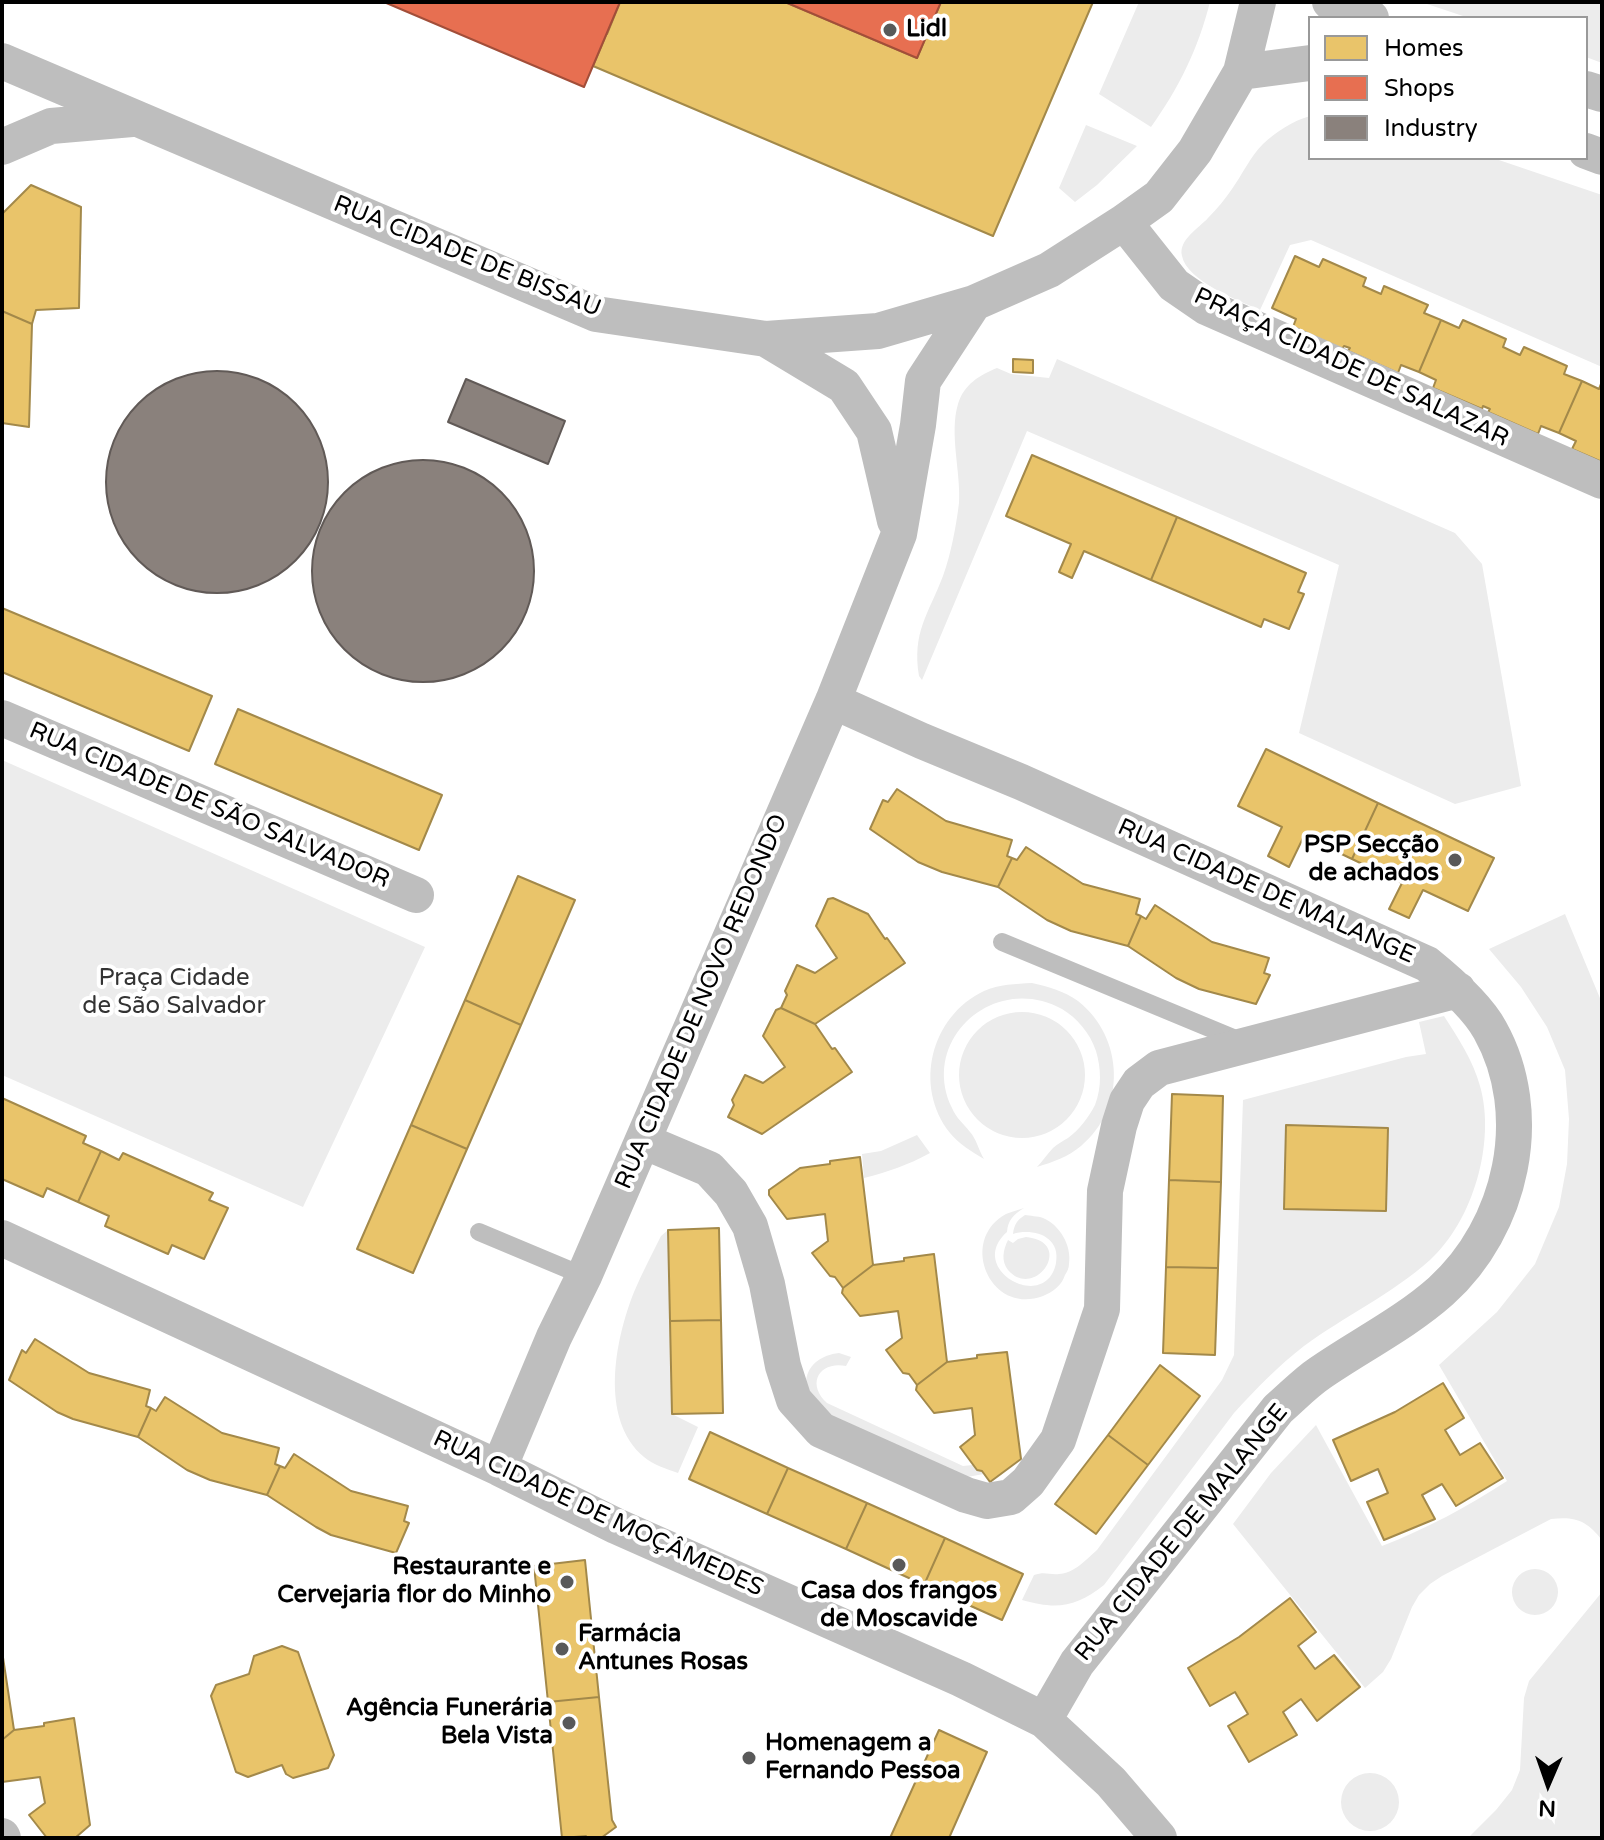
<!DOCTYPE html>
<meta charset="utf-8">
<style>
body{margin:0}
#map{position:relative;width:1604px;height:1840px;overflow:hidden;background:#fff;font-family:"Varela Round",sans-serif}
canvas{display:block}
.frame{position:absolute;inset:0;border:4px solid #000;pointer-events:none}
.legend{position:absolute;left:1308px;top:16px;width:280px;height:144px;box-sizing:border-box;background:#fff;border:2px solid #999;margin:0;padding:10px 14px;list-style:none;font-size:24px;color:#000}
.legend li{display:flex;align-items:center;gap:16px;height:40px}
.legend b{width:40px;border:2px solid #999}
.north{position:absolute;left:1508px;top:1744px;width:80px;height:80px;-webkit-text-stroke:6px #fff;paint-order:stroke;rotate:182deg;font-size:22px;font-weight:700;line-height:32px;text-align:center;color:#000}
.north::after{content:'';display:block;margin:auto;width:28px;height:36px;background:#000;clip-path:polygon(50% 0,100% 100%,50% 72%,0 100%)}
</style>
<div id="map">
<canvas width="1604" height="1840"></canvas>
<div class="frame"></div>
<ul class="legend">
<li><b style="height:22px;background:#e9c46a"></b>Homes</li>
<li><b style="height:22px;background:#e76f51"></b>Shops</li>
<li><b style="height:22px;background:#8a817c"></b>Industry</li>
</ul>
<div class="north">N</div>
</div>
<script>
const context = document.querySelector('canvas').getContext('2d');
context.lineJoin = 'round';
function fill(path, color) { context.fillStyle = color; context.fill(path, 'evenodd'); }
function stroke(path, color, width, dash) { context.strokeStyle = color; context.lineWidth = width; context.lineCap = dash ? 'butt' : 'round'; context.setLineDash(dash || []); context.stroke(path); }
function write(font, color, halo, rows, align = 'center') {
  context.font = font + ' "Varela Round",sans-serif'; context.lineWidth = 8; context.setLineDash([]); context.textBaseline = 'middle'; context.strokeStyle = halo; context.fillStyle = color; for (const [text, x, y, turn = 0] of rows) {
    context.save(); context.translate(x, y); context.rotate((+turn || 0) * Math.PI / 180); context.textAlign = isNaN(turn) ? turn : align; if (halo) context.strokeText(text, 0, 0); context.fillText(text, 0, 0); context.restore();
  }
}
fill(new Path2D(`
 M1139,2h71c-12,47 -31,86 -59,125l-52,-33z
 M1421,2h181v61l-16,-6v-39h-117z
 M1310,116v42h183l109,37v172l-291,-127 -21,5 -30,65c-21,-9 -73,-29 -78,-54 -4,-16 17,-28 26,-38 9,-9 17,-19 24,-29 10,-14 18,-32 31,-45 13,-12 29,-23 47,-28z
 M1086,125l51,21 -40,39 -22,17 -16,-14z
 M1057,359l398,174 27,31 39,222 -66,18 -156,-71 40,-168 -312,-134 -105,249 -3,-4c-7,-44 9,-61 24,-100 8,-22 13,-49 16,-73 2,-31 -10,-69 -1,-99 6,-20 22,-29 39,-36l14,6 38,4z
 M2,760l423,187 -122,260 -301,-132z
 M1565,914l37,89v537c-15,-19 -26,-24 -51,-21l-109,57 -12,8 -11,11 -7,12 -21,52 -8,13 -18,16 -132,-164 38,-51 45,-48 66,121c44,-17 85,-39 125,-65l-68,-116 58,-53 38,-48 24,-57 8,-43 2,-45 -4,-49 -18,-43 -26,-40 -32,-38z
 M1032,983c17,4 32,8 46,18 46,36 49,107 3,145 -13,11 -28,16 -44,21 6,-6 10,-13 16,-19 4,-4 10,-7 15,-10 11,-8 21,-21 27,-33 7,-18 6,-37 1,-54 -6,-18 -19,-33 -34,-42 -67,-37 -143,30 -110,99 4,10 12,16 18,24 6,6 9,19 14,27 -12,-7 -25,-15 -34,-26 -37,-47 -19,-117 34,-142 15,-7 32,-7 48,-8z
 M959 1075a63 63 0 1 1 126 0a63 63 0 1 1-126 0Z
 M1444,1016c14,22 29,44 36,70 16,56 -7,135 -50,174 -38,34 -85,56 -126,86 -26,20 -48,43 -70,67l-130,172c-28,22 -47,25 -82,15l12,-25c11,-4 15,0 25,-1 14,0 28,-15 38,-24l125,-170 12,-25 9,-255 163,-43 20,-3 -7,-32z
 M917,1135l13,18c-22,12 -42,19 -66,25l-2,-24 19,-3z
 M1024,1208c-11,7 -16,12 -17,24 -42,37 39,82 49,31 5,-27 -23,-35 -43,-29 1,-9 4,-14 12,-19 5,1 13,1 18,3 17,7 29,28 26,46 0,4 -2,8 -4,11 -3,10 -12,17 -22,21 -53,20 -85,-56 -37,-82 5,-2 12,-4 18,-6z
 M668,1230l4,184 26,13 -20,46c-11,-4 -25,-8 -34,-16 -45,-38 -29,-117 -10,-165 8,-19 18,-38 27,-56z
 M1026,1237c50,5 9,64 -18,33 -7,-9 -5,-20 0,-30l5,3 5,-4z
 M839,1353l12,4 -5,9c-27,-5 -40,18 -19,37l136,63 10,-1 4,5 5,1 2,3 -17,3 -144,-65c-28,-21 -20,-55 16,-59z
 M1512 1592a23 23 0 1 1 46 0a23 23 0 1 1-46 0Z
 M1602,1592v246h-134l28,-28 16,-20 8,-20 4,-72 5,-17z
 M1341 1802a29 29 0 1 1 58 0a29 29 0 1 1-58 0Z`), '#ececec');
const homes = new Path2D(`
 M532,2h88l-13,32z
 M620,2h165l132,56 24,-56h152l-100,234 -400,-170z
 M31,185l50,22 -2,101 -43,2 -4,14 -30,-13v-97z
 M1295,256l24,11 4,-8 43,19 -3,8 18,8 3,-8 44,19 -4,8 17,7 -22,52 -18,-7 -3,8 -50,-22 2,-3 -6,-2 -2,3 -49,-22 3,-8 -24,-11z
 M2,311l30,13 -3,103 -27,-4z
 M1441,320l18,8 4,-8 43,19 -3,8 17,8 4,-8 43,19 -3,8 18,7 -23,52 -18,-7 -3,8 -50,-22 2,-3 -7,-3 -1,3 -49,-21 3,-8 -17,-8z
 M1013,359l20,1v13l-20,-1z
 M1582,381l17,8 3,-8v81l-30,-13 4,-8 -17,-8z
 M1032,455l145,62 -26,63 -67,-29 -12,27 -13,-6 12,-28 -65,-28z
 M1177,517l129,56 -8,19 6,2 -15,35 -25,-10 -3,8 -110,-47z
 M2,608l210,88 -23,55 -187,-79z
 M238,709l204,86 -23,55 -204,-86z
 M1266,749l112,54 -26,56 -48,-23 -15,31 -21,-11 14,-29 -44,-21z
 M897,789l49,32 66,19 -5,16 5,2 -14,29 -56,-15 -24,-10 -48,-33 13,-29 5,2z
 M1378,803l116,55 -26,53 -45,-21 -14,28 -20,-9 13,-26 -50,-24z
 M1026,847l57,37 57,15 -4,15 5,2 -13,30 -57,-15 -24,-11 -49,-33 14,-29 5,2z
 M518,876l57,24 -54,125 -56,-25z
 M833,898l35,16 17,25 2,-1 18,25 -90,61 -34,-16 6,-13 -2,-4 12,-26 18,8 22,-15 -21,-32 12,-27z
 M1155,905l57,37 57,16 -5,15 6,2 -14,29 -57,-15 -23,-11 -48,-32 13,-30 5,3z
 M465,1000l56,25 -54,124 -56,-24z
 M781,1008l34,16 17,25 3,-1 17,24 -90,62 -34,-17 6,-12 -2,-5 13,-25 18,8 22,-16 -22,-31 13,-26z
 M1172,1094l51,2 -2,86 -52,-2z
 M2,1098l84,38 -3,7 18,8 -23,51 -31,-14 -4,9 -41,-18z
 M411,1125l56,24 -54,124 -56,-24z
 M1286,1125l102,3 -2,83 -102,-2z
 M101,1151l18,9 4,-7 90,40 -4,7 19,8 -24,51 -32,-14 -4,9 -63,-28 4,-10 -31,-14z
 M860,1157l13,108 -30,23 -8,-11 -5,-1 -18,-23 16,-12 -3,-27 -38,5 -18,-24v-5l31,-22 30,-4v-3z
 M1169,1180l52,2 -3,86 -52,-1z
 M719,1228l2,92 -51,1 -2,-91z
 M934,1254l13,108 -30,23 -8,-11 -6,-1 -17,-23 16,-12 -4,-27 -38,5 -18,-23 1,-5 30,-23 31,-4v-3z
 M1166,1267l52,1 -3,87 -52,-2z
 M721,1320l2,93 -51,1 -2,-93z
 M35,1339l54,34 61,17 -4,16 5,2 -13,29 -65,-18 -16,-7 -48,-32 13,-30 4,3z
 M1007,1352l14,107 -31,23 -8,-11 -5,-1 -17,-23 15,-12 -3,-27 -38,5 -18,-23 1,-5 30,-23 30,-4v-3z
 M1160,1365l40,31 -52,69 -40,-30z
 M1443,1383l21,35 -19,12 15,25 20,-12 23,35 -47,28 -14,-22 -20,11 13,24 -51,21 -17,-38 21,-9 -10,-24 -27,12 -18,-41 62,-28z
 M165,1397l57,36 57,15 -4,16 5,2 -13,29 -57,-15 -23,-10 -49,-33 13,-29 5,3z
 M710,1432l78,36 -21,46 -78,-35z
 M1108,1435l40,30 -52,69 -41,-30z
 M294,1454l57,37 57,15 -4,15 5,2 -13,30 -65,-18 -15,-8 -49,-32 13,-29 5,2z
 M788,1468l79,35 -21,46 -79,-35z
 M867,1503l78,35 -21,47 -78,-36z
 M945,1538l78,36 -21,46 -78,-35z
 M585,1560l14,137 -51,5 -14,-136z
 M1290,1598l26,34 -18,14 17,23 19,-14 26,32 -43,34 -16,-22 -18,13 14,23 -48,27 -21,-36 20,-12 -13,-22 -25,14 -22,-38 51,-31z
 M282,1646l16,6 36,103 -6,13 -35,10 -7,-4 -4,-9 -34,12 -12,-5 -25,-76 5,-11 33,-11 5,-18z
 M2,1651l12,79 -12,10z
 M599,1697l13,123 4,7 -15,11h-14l-1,-2 -24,2 -14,-136z
 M74,1718l16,107 -15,13h-28l-18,-23 16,-12 -5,-26 -38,5v-42l12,-10 30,-4v-3z
 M939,1730l48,22 -38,86h-59z`);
fill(homes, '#e9c46a');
stroke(homes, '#a3894a', 2);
const shops = new Path2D(`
 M384,2h236l-36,85z
 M785,2h156l-24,56z`);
fill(shops, '#e76f51');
stroke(shops, '#a24e39', 2);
const industry = new Path2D(`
 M106 482a111 111 0 1 1 222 0a111 111 0 1 1-222 0Z
 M466,379l99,42 -17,43 -100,-42z
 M312 571a111 111 0 1 1 222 0a111 111 0 1 1-222 0Z`);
fill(industry, '#8a817c');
stroke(industry, '#615a57', 2);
stroke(new Path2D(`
 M1002,942l241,100
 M479,1232l105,44`), '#bebebe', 18);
stroke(new Path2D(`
 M1330,2l6,5 35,11
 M2,61l594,253 170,25 112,-8 96,-28 75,-33 75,-48 35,-25 36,-46 46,-79 17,-70
 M1241,72l69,-9
 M1586,89l16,5
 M2,147l49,-21 81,-7
 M1586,151l16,6
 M1124,222l50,63 32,22 396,174
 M766,339l78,47 30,45 21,90
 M833,701l89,40 99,41 406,182c21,17 50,42 63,66 47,84 22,197 -49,261 -36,32 -82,55 -121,82 -15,10 -28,24 -42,36l-201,254 -33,57
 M2,718l414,177
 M643,1141l66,28 22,24 19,33 17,58 16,82 11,34 27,30 145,65 21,6 24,-4 17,-15 30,-42 44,-131 3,-118 14,-65 8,-25 12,-18 20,-15 299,-78
 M2,1238l497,230 117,58 345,153 83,41 67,62 48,56
 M499,1468l55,-131 30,-61 249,-575 66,-167 19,-109 5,-44 51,-78
 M2,1836l1,2`), '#bebebe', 36);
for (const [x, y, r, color] of [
 [890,30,8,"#595959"],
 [1455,860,8,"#595959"],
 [899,1565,8,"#595959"],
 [567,1582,8,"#595959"],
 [562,1649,8,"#595959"],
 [569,1723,8,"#595959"],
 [749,1758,8,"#595959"]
]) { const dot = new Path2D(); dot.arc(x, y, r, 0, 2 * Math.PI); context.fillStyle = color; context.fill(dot); stroke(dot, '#fff', 3); }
write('bold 24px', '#000', '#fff', [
 ["Lidl",906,30],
 ["PSP Secção",1439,846,"right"],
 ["de achados",1439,874,"right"],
 ["Restaurante e",551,1568,"right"],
 ["Cervejaria flor do Minho",551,1596,"right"],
 ["Casa dos frangos",899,1592,"center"],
 ["de Moscavide",899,1620,"center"],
 ["Farmácia",578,1635],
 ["Antunes Rosas",578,1663],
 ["Agência Funerária",553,1709,"right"],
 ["Bela Vista",553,1737,"right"],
 ["Homenagem a",765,1744],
 ["Fernando Pessoa",765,1772]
], 'left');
write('24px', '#000', '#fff', [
 ["RUA CIDADE DE BISSAU",467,257,22],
 ["PRAÇA CIDADE DE SALAZAR",1351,368,25],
 ["RUA CIDADE DE SÃO SALVADOR",209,806,23],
 ["RUA CIDADE DE MALANGE",1266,892,24],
 ["RUA CIDADE DE NOVO REDONDO",702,1002,-67],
 ["RUA CIDADE DE MOÇÂMEDES",598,1514,25],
 ["RUA CIDADE DE MALANGE",1182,1533,-51]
]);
write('24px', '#333', '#fff', [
 ["Praça Cidade",174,979],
 ["de São Salvador",174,1007]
]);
</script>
